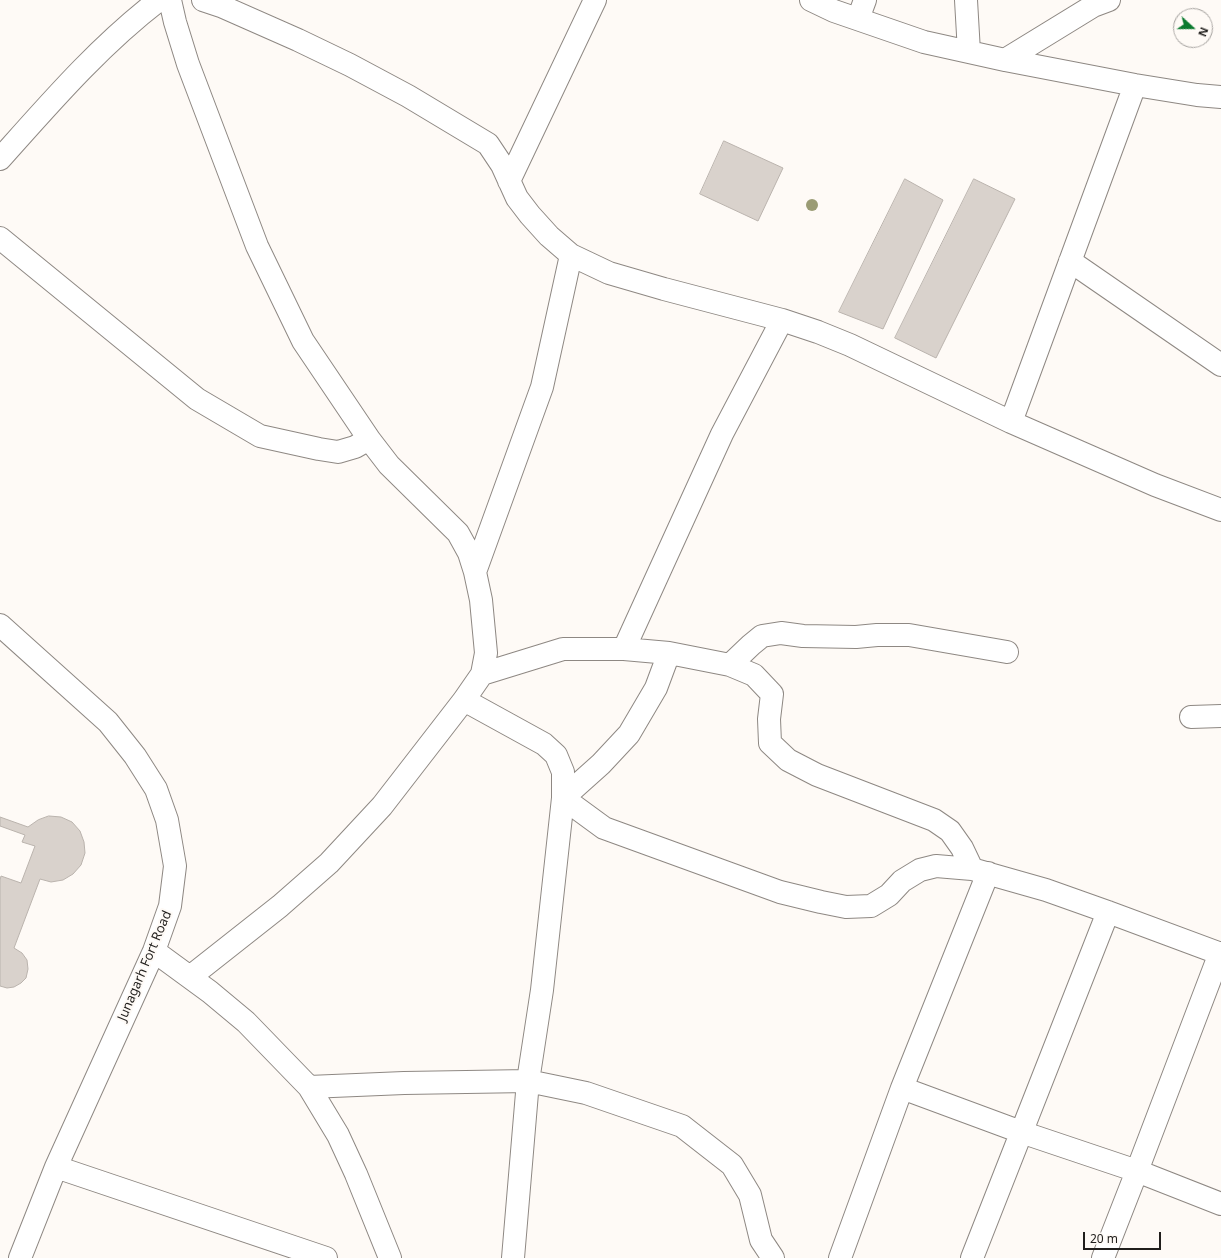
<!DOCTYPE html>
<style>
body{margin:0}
#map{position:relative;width:1221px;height:1258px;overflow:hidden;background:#fefaf6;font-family:"Noto Sans",sans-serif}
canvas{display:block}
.north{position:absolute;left:1173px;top:8px;width:40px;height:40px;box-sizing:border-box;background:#fefaf6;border:1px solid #a5a29f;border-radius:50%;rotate:111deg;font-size:11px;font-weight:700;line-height:16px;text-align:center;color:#201e1c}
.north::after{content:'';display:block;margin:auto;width:14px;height:18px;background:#0a7a2f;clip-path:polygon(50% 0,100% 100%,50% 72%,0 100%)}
.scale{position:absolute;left:1083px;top:1232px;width:78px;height:18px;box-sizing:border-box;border:2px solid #201e1c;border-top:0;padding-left:5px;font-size:12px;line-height:14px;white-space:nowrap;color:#201e1c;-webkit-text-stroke:3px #fefaf6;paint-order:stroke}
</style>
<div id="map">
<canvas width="1221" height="1258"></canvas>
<div class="north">N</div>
<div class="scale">20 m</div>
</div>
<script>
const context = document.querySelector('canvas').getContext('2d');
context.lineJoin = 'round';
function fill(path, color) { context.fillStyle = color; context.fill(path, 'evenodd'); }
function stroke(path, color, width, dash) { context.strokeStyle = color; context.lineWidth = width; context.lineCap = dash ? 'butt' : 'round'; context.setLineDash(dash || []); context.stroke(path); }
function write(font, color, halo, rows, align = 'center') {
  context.font = font + ' "Noto Sans",sans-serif'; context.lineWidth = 4; context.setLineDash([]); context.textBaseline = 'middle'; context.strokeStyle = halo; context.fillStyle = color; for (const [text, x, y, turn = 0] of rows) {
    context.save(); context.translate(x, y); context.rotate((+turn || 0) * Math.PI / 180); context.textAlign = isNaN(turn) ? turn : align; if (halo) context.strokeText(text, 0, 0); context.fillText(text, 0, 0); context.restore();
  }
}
const building = new Path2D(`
 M724,141l59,27 -25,53 -58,-27z
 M905,179l38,21 -60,129 -44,-17z
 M974,179l41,20 -79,159 -41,-20z
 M49,816l12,1 11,5 8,9 4,11 1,11 -4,12 -8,9 -10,6 -12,2 -11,-3 -26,69 8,5 5,7 1,9 -2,9 -5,5 -7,4 -7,1 -7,-2v-106l1,-4 20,7 14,-37 -13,-4 3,-7 -25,-9v-9l28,10 10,-7z`);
fill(building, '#d9d2cc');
stroke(building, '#bab3ad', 1);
const minor = new Path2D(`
 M170,0l5,22 13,42 69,182 46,95 66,98 20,26 69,68 11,20 6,19 6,28 5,53 -4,21 -18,26 -82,106 -53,57 -49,43 -90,71
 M203,0l18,6 77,34 52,25 58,31 80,48 14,21 15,33 13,17 19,21 22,19 38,18 55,16 118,31 36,12 32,13 161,77 144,63 66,25
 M811,0l23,11 90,31 81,18 130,25 62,10 24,2
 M966,0l3,52
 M858,19l7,-19
 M1005,60l88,-54 16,-6
 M0,159c50,-56 99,-113 159,-159
 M509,181l86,-181
 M0,238l197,161 63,37 59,13 19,3 17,-5 14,-8
 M1070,261l151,104
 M1011,422l124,-337
 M475,572l67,-185 29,-132
 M0,625l108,97 27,34 21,33 11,31 8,46 -5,40 -16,45 -98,216 -36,91
 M624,649l98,-215 60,-114
 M669,653l-13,35 -27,46 -28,30 -38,34 41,30 176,64 41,10 25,5 25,-1 18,-11 13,-14 18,-11 16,-4 36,3 74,21 62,22 113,42
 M730,665l21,-20 11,-9 19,-3 22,3 53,1 21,-2h32l98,17
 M482,674l81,-25h61l45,4 61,12 24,10 18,19 -3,25 1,24 18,17 29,15 117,45 16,11 12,17 10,21
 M464,700l80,44 12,11 7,17v26l-21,192 -14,91 -15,177
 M1191,717l30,-1
 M154,951l56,41 36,30 63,65 29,48 18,39 34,84
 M309,1087l95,-4 124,-2 58,12 96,33 50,39 18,30 11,45 12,18
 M902,1088l119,44 116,39 84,33
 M56,1167l270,91
 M840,1258l62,-170 86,-215
 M972,1258l136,-346
 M1103,1258l34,-87 83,-218`);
stroke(minor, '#8e8883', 24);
stroke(minor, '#fff', 22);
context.fillStyle = '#9a9b74';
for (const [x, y] of [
 [812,205]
]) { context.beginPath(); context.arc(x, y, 6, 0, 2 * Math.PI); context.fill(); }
write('13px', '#201e1c', '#fefaf6', [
 ["Junagarh Fort Road",145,966,-67]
]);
</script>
